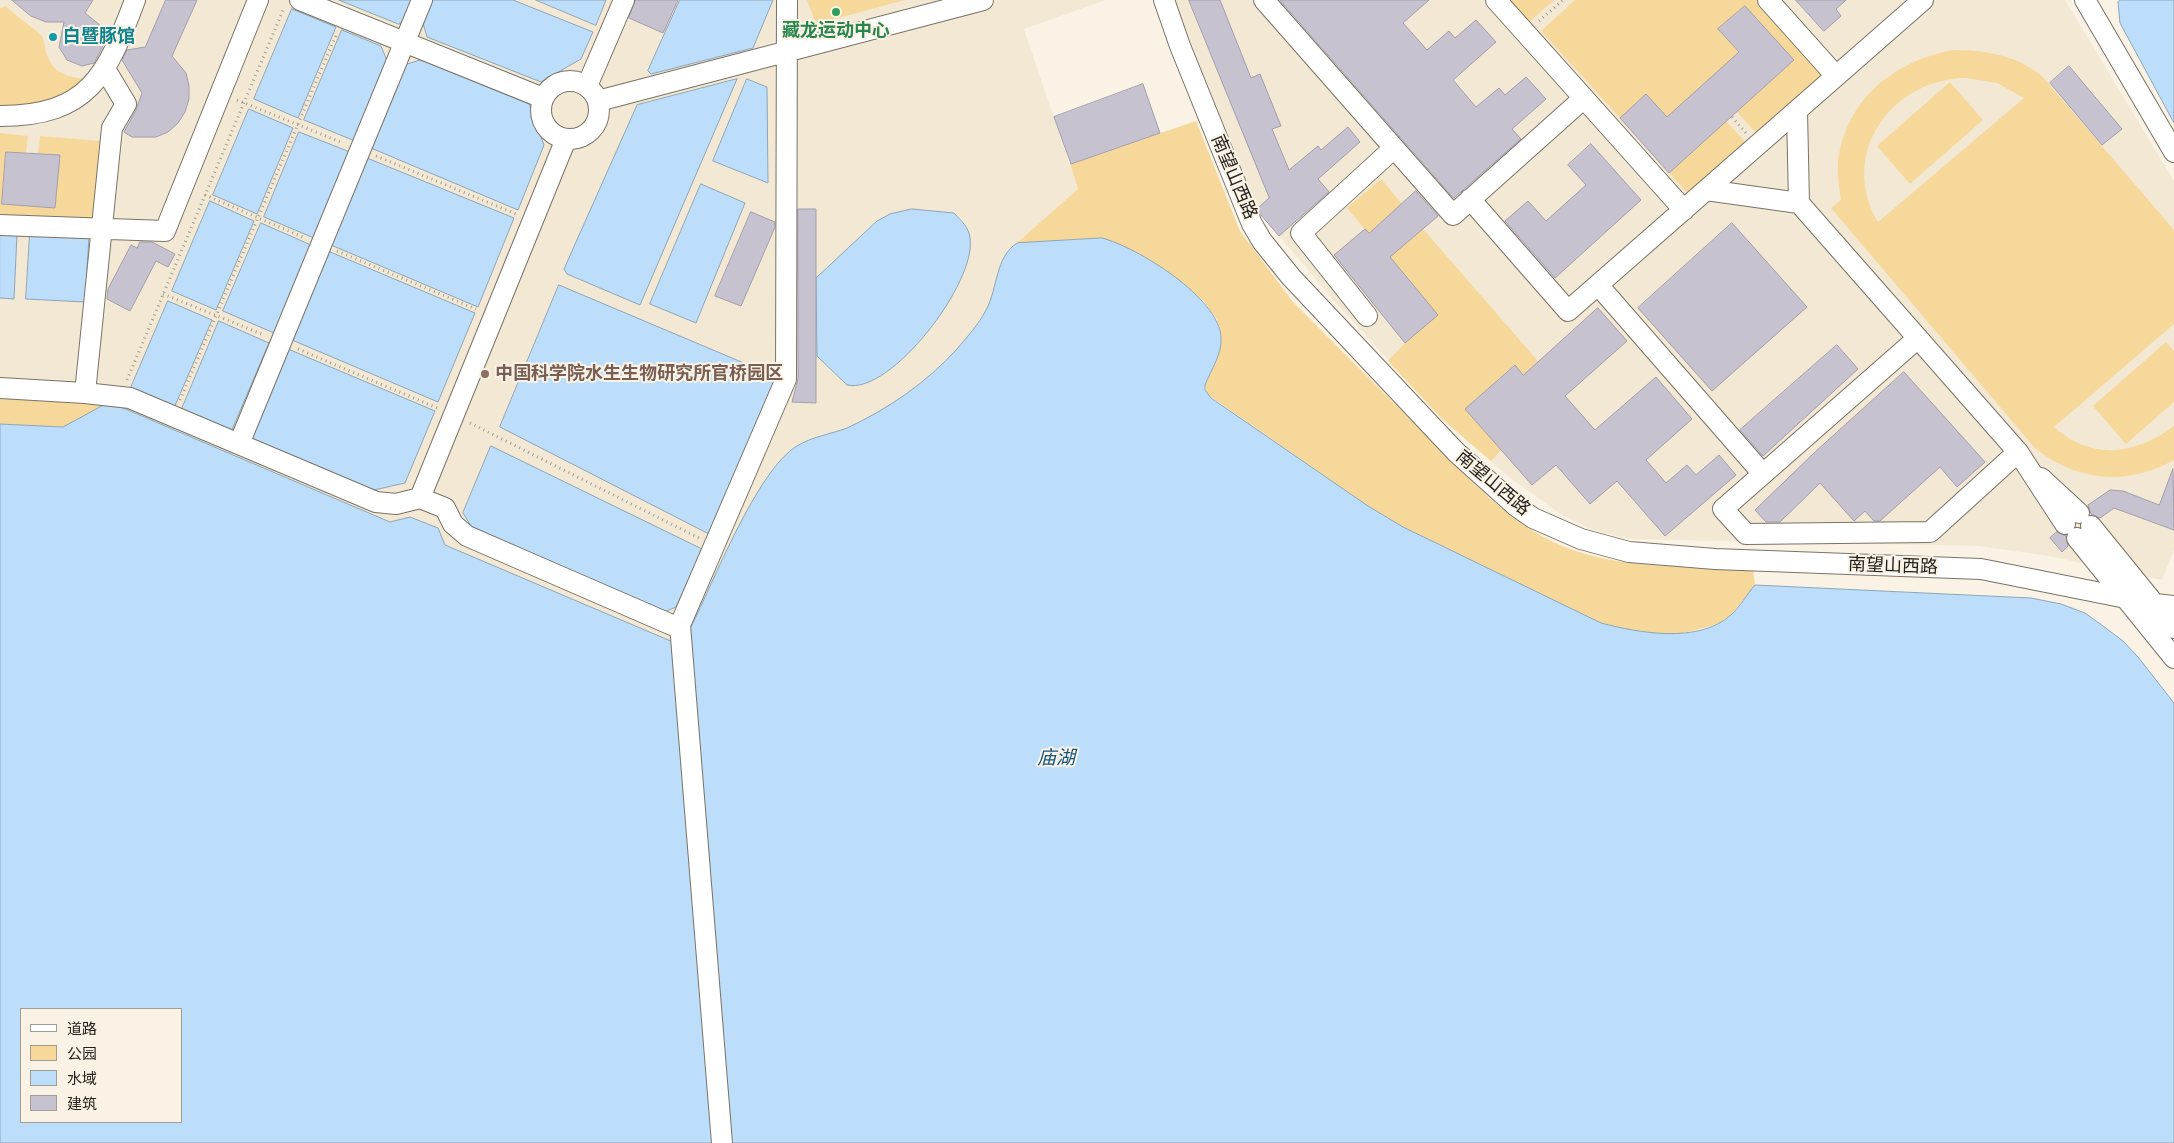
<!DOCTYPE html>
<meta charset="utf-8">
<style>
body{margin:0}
#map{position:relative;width:2174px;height:1143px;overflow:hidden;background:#faf3e5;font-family:Inter,"Noto Sans SC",sans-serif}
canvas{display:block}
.legend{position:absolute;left:20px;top:1008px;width:162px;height:115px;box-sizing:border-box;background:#faf3e5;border:1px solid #a39e94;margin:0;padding:6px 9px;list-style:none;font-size:15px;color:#211f1a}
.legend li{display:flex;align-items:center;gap:10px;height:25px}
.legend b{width:25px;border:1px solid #a39e94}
</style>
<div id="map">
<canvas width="2174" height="1143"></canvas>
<ul class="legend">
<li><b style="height:6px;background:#fff"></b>道路</li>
<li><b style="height:14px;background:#f7d89b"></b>公园</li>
<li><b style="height:14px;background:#bcdefb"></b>水域</li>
<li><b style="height:14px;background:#c7c2d0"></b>建筑</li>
</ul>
</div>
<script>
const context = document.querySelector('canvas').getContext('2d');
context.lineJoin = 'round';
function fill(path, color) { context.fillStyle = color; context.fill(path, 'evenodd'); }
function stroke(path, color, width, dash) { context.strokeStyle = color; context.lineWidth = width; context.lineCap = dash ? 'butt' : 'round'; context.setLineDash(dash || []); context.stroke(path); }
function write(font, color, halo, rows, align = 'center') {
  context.font = font + ' Inter,"Noto Sans SC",sans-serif'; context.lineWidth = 4; context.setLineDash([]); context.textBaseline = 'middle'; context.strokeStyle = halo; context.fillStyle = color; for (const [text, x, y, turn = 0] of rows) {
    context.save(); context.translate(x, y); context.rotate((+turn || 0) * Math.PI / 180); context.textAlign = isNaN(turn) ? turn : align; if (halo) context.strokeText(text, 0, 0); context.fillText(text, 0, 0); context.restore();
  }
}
fill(new Path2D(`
 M0,0h1106l-82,29 54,160 -33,105 -342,361 -703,-185z
 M1173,0h892l109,181v369l-12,30 -113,-24 -70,-10 -350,-7 -36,-9 -31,-15 -52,-37 -71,-62 -102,-112 -81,-95z`), '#f3e8d3');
fill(new Path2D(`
 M807,0h98l-89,24z
 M1509,0h45l-25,22z
 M1575,0h184l67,74 -68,61 -21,-23 57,-52 -50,-54 -26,23 21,23 -72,65 -21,-23 -26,24 -79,-87z
 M6,6c7,8 33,26 36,30 2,5 3,11 4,16 7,22 20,25 42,27l-24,21 -64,8v-100z
 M1953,50c32,0 62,5 88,25l133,155v94l-120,103c38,34 81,28 120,-1v34c-47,26 -97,22 -139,-12l-204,-240 10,-8c-2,-13 -4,-26 -3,-38 8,-63 56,-101 115,-112zM1966,78l31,5 27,15 -146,124c-40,-68 13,-143 88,-144z
 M1950,82l33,38 -73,64 -33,-38z
 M1196,121l44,110 53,71c42,42 84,84 126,126 47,46 92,102 157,123 55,19 119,14 177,16l2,18 -23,29 -12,9 -16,5 -25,6h-20l-34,-4 -24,-7 -198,-96 -35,-21 -161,-112 -2,-10 14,-31 2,-15 -4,-18 -14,-20 -101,-62 -85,5 61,-54 -8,-25z
 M1726,121l22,24 -58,51 -21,-23z
 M0,133l28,3 -2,17 -20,-1 -4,52 53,4 4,-53 -21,-2 2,-17 62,5 -6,84 -96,-7z
 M1381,179l21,25 -19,16 21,25 19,-16 115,132 -15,14 -9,-10 -49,44 36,41 -10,11 -49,-42 -54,-58 17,-18 32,-28 -90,-107z
 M2166,342l8,9v51l-48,42 -33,-38z
 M0,393l109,9 -46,25 -63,-3z`), '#f7d89b');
const water = new Path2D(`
 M339,0h76l-7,18 -9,6z
 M433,0h80l80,32 -12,27 -40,23 -114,-45 -4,-14z
 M536,0h70l-10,25z
 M680,0h93l-20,48 -102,26 -3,-3z
 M2121,0h53v123l-54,-100 -2,-21z
 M292,9l44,18 -38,91 -44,-19z
 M342,30l39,16 7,17 -33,78 -51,-21z
 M421,60l108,44 15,41 -26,65 -147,-62 34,-83z
 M737,79l-97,226 -73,-31 -3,-5 73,-164z
 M747,79l20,8 1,96 -55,-22z
 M249,109l44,19 -36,86 -44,-19z
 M299,132l51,20 -36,86 -50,-21z
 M367,158l147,60 -36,89 -147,-62z
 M701,184l44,19 -49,120 -46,-19z
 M210,201l44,20 -38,89 -44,-19z
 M912,209l42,4c7,8 15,14 16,25 7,44 -79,157 -123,147l-30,-29 -1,-78 61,-57 13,-7z
 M261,223l50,22 -37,88 -51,-22z
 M0,233l17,1 -3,65 -14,-1z
 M30,234l59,3 -4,65 -59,-3z
 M1102,238c35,9 118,60 119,100 1,16 -10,32 -16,47v5l6,8 157,108 35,21 198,96c38,10 97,21 130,-8 9,-8 16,-21 24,-30l276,13 30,6 24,9 18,13 20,15 15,16 36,46v440h-2174v-719l63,3 46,-25 281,120 20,-5 28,11 7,17 228,97 18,-15c22,-44 66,-157 106,-181 14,-9 34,-12 50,-18 41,-19 79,-45 110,-79 10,-12 22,-25 29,-39 12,-22 9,-53 31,-67zM21,1009h160v113h-160z
 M328,251l147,62 -37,89 -146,-62z
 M559,285l218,92 -68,157 -209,-107z
 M168,301l44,19 -38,88 -44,-18z
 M219,321l50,22 -38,89 -50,-21z
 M288,349l147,62 -30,72 -31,7 -123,-50z
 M491,446l211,103 -26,58 -12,5 -193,-86 -8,-13z`);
fill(water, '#bcdefb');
stroke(water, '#8ea5b8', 1);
const building = new Path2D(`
 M12,0h81l-8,13 16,13 5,14 -12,23 -12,3 -15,-6 -8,-13 5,-25h-18l-15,-6z
 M166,0h31l-25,56 14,17 3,13v13l-4,13 -7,11 -10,9 -12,5h-24l-8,-5 12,-22 6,-17 -20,-33 5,-10 18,-3z
 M636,0h42l-15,33 -34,-15z
 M1189,0h31l31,78 9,-4 21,52 -9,3 17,41 29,-24 3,4 27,-23 12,15 -42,37 11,13 -50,44 -18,-21 -3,-7 11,-10z
 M1280,0h149l-26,23 24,27 22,-19 6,7 21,-18 20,22 -43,38 23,27 23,-19 6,7 21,-18 20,22 -34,30 9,10 -67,59z
 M1796,0h50l-10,9 5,7 -17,15z
 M1745,6l49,54 -125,113 -49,-55 26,-24 21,23 72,-65 -21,-23z
 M2069,66l53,63 -20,16 -52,-62z
 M1143,84l17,49 -89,31 -17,-47z
 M1591,144l50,56 -86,78 -50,-57 23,-20 18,20 40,-36 -18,-20z
 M6,152l54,3 -5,53 -53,-4z
 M1416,191l22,25 -48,41 48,58 -33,28 -71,-88 31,-26 4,4z
 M798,209h18v194l-24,-1 6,-23z
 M751,212l24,10v5l-34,79 -26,-10z
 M1732,223l75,84 -95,84 -74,-83z
 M140,242h12l23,12 -7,13 -12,-6 -26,50 -23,-12 1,-10 23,-44 6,3z
 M1598,308l29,33 -62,55 30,34 61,-53 36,42 -46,41 20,23 21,-18 9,10 23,-20 17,20 -71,61 -48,-55 -27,23 -34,-39 -24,20 -67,-76 50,-44 8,10z
 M1837,345l21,24 -95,87 -23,-26z
 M1904,372l81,90 -28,25 -17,-20 -60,54h-6l-9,-10 -11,10 -34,-38 -40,39h-14l-11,-12 60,-58z
 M2173,469l1,61 -60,-22 -14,10 -9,-4 -3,-9 22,-15 13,1 36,14z
 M2057,532l9,4 2,10 -6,6 -12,-14z`);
fill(building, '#c7c2d0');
stroke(building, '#a39eac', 1);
const minor = new Path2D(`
 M300,0l243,98
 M1164,0l16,46 72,178 10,17 29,36 165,175 60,54 17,12 48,21 48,13 86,7 266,10 175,35 18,2
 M1264,0l189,215 131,-117
 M1496,0l188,210
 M1768,0l68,76
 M2085,0l89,152
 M105,69l21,35 -14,24 -27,265 45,5 246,104 20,2 24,-6 25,10 8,16 14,12 205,89h8
 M541 110a29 29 0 1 1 58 0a29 29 0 1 1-58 0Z
 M587,86l37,-86
 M598,101l385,-101
 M1797,111l2,92 219,249 47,72
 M0,116c89,0 107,-41 135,-116
 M1706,190l93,13
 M1470,199l98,112 355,-311
 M0,225l165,6 93,-231
 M1598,285l165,189 155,-136
 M1367,316l-66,-83 93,-85
 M0,388l85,5
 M239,444l183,-444
 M1763,474l-40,35 23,25 184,-2 88,-80
 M2041,478l38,35
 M420,498l146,-359
 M2091,526l83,102
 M2077,538l97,120
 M722,1143l-42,-518 106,-246 1,-379`);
stroke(minor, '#797367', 22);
stroke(new Path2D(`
 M1539,21l24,-21
 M237,100l106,43
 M1732,117l14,16
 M376,156l140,58
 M205,195l100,43
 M337,251l139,58
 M163,294l101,41
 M298,349l139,59
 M127,380l157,-372
 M180,400l157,-367
 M470,423l229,115`), '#a29d93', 3, [1, 4]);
stroke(minor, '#fff', 20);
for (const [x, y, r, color] of [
 [836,12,5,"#2e9e5b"],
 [53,37,5,"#0f9aa8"],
 [485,374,5,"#8d6e63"]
]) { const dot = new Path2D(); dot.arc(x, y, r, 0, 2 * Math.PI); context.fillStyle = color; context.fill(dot); stroke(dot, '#faf3e5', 2); }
write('bold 18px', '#27864d', '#faf3e5', [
 ["藏龙运动中心",836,31]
]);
write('bold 18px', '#0d838f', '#faf3e5', [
 ["白暨豚馆",63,37]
], 'left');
write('18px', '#211f1a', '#faf3e5', [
 ["南望山西路",1234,177,67],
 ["南望山西路",1493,483,40],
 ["南望山西路",1893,566,2]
]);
write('bold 18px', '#785e54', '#faf3e5', [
 ["中国科学院水生生物研究所官桥园区",495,374]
], 'left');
write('italic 19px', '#165682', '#faf3e5', [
 ["庙湖",1056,758]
]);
</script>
